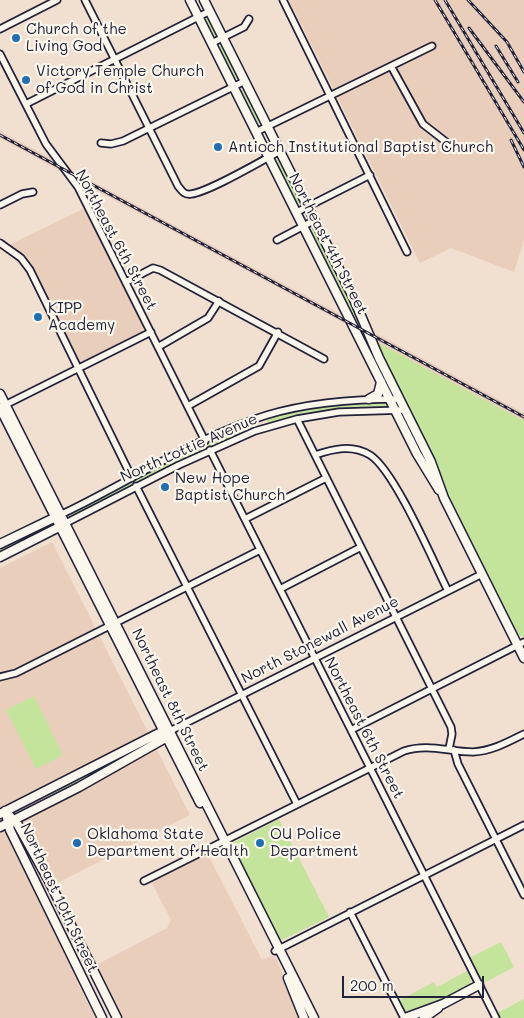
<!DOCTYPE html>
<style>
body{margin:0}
#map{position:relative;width:524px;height:1018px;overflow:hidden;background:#f1dfd0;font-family:Mali,sans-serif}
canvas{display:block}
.scale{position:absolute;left:342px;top:976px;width:142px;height:22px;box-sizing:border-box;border:2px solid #22223b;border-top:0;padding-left:6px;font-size:15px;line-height:18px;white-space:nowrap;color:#22223b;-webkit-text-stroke:4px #fbf7ec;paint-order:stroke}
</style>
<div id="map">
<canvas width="524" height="1018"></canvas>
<div class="scale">200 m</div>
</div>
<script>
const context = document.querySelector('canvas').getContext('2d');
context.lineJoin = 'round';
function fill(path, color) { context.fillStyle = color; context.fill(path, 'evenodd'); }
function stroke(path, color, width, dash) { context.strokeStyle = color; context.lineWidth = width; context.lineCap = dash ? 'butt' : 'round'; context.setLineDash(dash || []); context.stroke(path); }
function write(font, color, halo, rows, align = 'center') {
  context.font = font + ' Mali,sans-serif'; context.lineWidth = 4.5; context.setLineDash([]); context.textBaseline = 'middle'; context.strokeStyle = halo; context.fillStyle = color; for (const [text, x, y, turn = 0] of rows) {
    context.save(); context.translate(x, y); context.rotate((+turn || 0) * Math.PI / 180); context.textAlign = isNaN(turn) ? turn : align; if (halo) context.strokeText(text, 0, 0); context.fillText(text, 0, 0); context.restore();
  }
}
fill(new Path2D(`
 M289,0h235v240l-10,32 -63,-24 -31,15z
 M0,131l52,28 10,13 -62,-34z
 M69,169l271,145 4,9 -265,-142z
 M85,208l59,119 -3,6 -61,32 -49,-97 -24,-22z
 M370,330l154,83v8l-149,-80z
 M52,542l138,273 -152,78 39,82 90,-47 4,-8 -20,-39 56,-28 55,107 10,-4 4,2 25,60h-179l-24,-48 -21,11 18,37h-95v-450z`), '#eacebc');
fill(new Path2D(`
 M208,17l10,16 -4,3h-2l-8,-14z
 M222,44l17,32 -1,3h-5l-15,-30z
 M243,88l19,33 -3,4 -19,-33z
 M279,157l23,44 -1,3h-5l-21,-43z
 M313,228h3l33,66 14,34 -6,-3 -47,-93z
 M360,331l5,2 29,62h-3z
 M375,341l149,80v216l-8,-3z
 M386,401l1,5 -3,1 -43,1 -69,16 -5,-2 -1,-3 4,-3 46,-11z
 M254,421l3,2 -1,6 -185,88 -1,-2 54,-32 95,-48z
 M50,522v6l-50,27v-9z
 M34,696l29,59 -27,14 -30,-59z
 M125,754v5l-81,40 26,-18z
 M279,819l50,98 -49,24 -49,-97z
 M501,942l13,25 -32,17 -13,-26z
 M469,970l3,8 -2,6 -42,22 -21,7 -9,-12 36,-19 3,5z
 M524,999v19h-24l-3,-5z`), '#c4e39b');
const minor = new Path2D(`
 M85,0l93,186c4,5 6,9 13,8 18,-2 70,-33 89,-43
 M283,0l124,252
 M0,29l57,-29
 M212,43l32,-16 5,-8
 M0,54l46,90 32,43 127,254
 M391,66l32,58 27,21
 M26,104l184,-93
 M256,132l176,-86
 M101,143l10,1 12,-3 122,-60
 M0,205l22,-11 11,-2
 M297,212l73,-37
 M277,240l38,-20
 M0,243l21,15 9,12 102,208
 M126,282l27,-14 7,2 164,89
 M158,347l50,-29 11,-17
 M3,406l148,-74
 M188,406l71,-40 19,-34
 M297,419l154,308 1,7 -3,15
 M210,450l286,568
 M315,455c18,-6 37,-11 55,0 25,16 63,106 78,136
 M136,486l161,318
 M62,514c68,-32 133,-77 205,-99 43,-13 88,-16 132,-16
 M245,519l81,-41
 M66,523l113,-58 76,-34 42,-12 42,-7 65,-2
 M280,589l81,-42
 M0,677l16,-4 244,-123
 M351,730l173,-88
 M170,731l312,-157
 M454,750l4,14 66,131
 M144,881l260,-130c24,-8 45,1 69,1 19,-1 35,-10 51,-18
 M350,912l54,106
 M275,951l249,-126`);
const major = new Path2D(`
 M190,0l227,454 22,36
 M204,0l149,297 26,61 52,104 13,36 80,160
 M0,394l314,624
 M369,399l9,-5 3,-12
 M0,408l200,395
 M0,544l58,-28
 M0,557l63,-32
 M5,811l13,14 30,54 69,139
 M0,814l159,-81 9,-2
 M6,814l4,16 92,188
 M0,827l79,-40 83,-47 7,-8
 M288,978l16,40
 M405,1018l38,-14 36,-19
 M424,1018l14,-10`);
stroke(minor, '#22223b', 9);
stroke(major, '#22223b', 11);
stroke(minor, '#fbf7ec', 5.5);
stroke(major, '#fbf7ec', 8);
const rail = new Path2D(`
 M435,0l89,150
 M445,0l79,133
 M468,0l39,42 17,30
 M469,28l55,74
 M496,46l22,36
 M0,135l524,282
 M511,140l13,27`);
stroke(rail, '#22223b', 3);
stroke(rail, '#fbf7ec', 1, [4]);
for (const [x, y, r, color] of [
 [16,38,5,"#1f6fb2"],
 [26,80,5,"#1f6fb2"],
 [218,147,5,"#1f6fb2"],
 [38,317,5,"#1f6fb2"],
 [165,487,5,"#1f6fb2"],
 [77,843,5,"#1f6fb2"],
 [260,843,5,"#1f6fb2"]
]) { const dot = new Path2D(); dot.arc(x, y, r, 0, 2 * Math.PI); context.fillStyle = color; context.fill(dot); stroke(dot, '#fbf7ec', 2); }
write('15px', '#22223b', '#fbf7ec', [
 ["Church of the",26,29],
 ["Living God",26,46],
 ["Victory Temple Church",36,71],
 ["of God in Christ",36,88],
 ["Antioch Institutional Baptist Church",228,147],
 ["KIPP",48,308],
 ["Academy",48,325],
 ["New Hope",175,478],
 ["Baptist Church",175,495],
 ["Oklahoma State",87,834],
 ["Department of Health",87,851],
 ["OU Police",270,834],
 ["Department",270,851]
], 'left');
write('15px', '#22223b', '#fbf7ec', [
 ["Northeast 6th Street",116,240,62],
 ["Northeast 4th Street",328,244,63],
 ["North Lottie Avenue",189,448,-24],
 ["North Stonewall Avenue",320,640,-27],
 ["Northeast 8th Street",170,700,64],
 ["Northeast 6th Street",364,728,63],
 ["Northeast 10th Street",59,898,65]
]);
</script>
